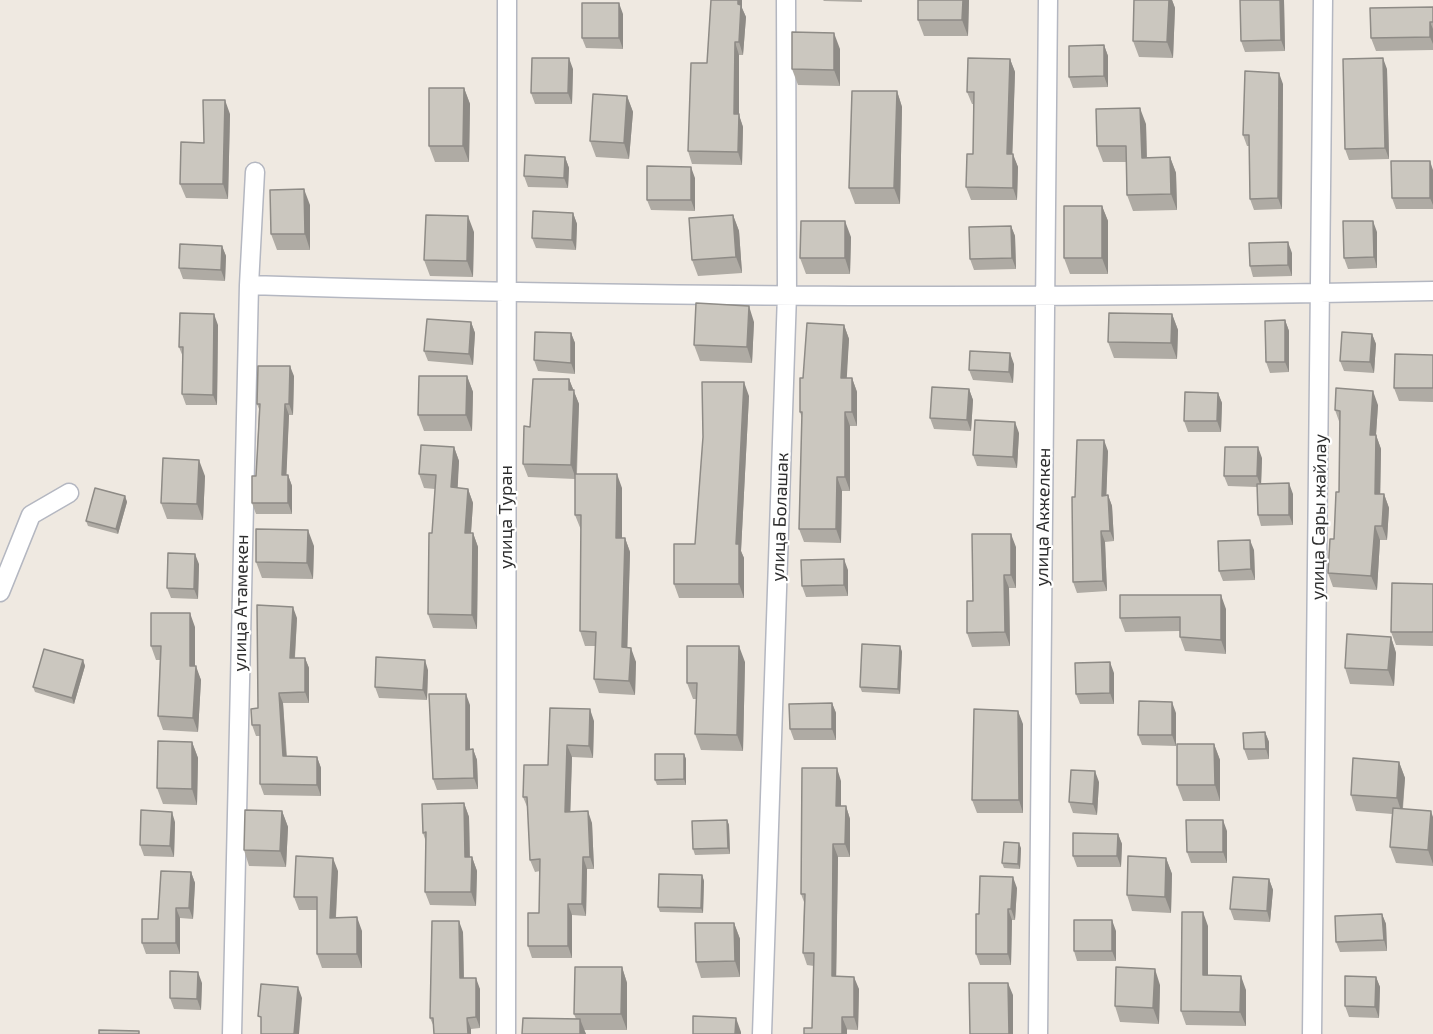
<!DOCTYPE html>
<meta charset="utf-8">
<style>
body{margin:0}
canvas{display:block;background:#efe9e1}
</style>
<canvas width="1433" height="1034"></canvas>
<script>
const context = document.querySelector('canvas').getContext('2d');
context.lineJoin = 'round';
function stroke(path, color, width, dash) { context.strokeStyle = color; context.lineWidth = width; context.lineCap = dash ? 'butt' : 'round'; context.setLineDash(dash || []); context.stroke(path); }
function fill(path, color) { context.fillStyle = color; context.fill(path, 'evenodd'); }
function write(font, color, halo, rows, align = 'center') {
  context.font = font + ' "Exo 2",sans-serif'; context.lineWidth = 4.5; context.setLineDash([]); context.textBaseline = 'middle'; context.strokeStyle = halo; context.fillStyle = color; for (const [text, x, y, turn = 0] of rows) {
    context.save(); context.translate(x, y); context.rotate((+turn || 0) * Math.PI / 180); context.textAlign = isNaN(turn) ? turn : align; if (halo) context.strokeText(text, 0, 0); context.fillText(text, 0, 0); context.restore();
  }
}
const minor = new Path2D(`
 M249,285c395,13 789,14 1184,6
 M0,592l31,-77 38,-22
 M232,1034l17,-749 6,-113
 M506,1034l1,-1034
 M762,1034l25,-740 -1,-294
 M1038,1034l10,-1034
 M1312,1034l11,-1034`);
stroke(minor, '#b4b7c1', 21);
stroke(minor, '#fff', 18);
fill(new Path2D(`
 M711,0h31v8l4,9 -3,38h-4v60l4,12 -1,38 -50,-1 -4,-13 19,-88z
 M823,0h39v2l-38,-1z
 M918,0h51l-1,36h-44l-6,-16z
 M1134,0h38l3,8 -2,50 -34,-1 -6,-16z
 M1284,0l1,51 -40,1 -4,-11z
 M1433,7v43l-57,1 -5,-13z
 M623,14v35l-37,-1 -4,-10z
 M1104,45l4,11v31l-35,1 -4,-11z
 M840,49v37l-42,-1 -6,-16z
 M1010,59l5,13 -3,82 6,13 -1,33h-46l-5,-13 7,-33v-50h-1l-5,-12z
 M573,69l-1,35h-37l-4,-11z
 M1387,69l2,90 -40,1 -4,-11z
 M1283,84l-1,125 -28,1 -4,-11 -1,-53h-2l-4,-11z
 M464,88l6,16 -1,58h-34l-6,-16z
 M897,91l5,16 -2,97h-45l-6,-16z
 M627,96l6,16 -4,47 -33,-2 -6,-16z
 M230,114l-2,85 -42,-1 -6,-14z
 M1146,124l1,33h23l6,16 1,37 -44,1 -6,-16 -1,-33h-23l-6,-16z
 M565,157l4,11 -1,20 -40,-1 -4,-11z
 M1433,170v39h-37l-4,-11z
 M695,178v33l-44,-1 -4,-10z
 M310,205v45h-33l-6,-16z
 M1102,206l6,15v53h-38l-6,-16z
 M573,213l4,11 -1,26 -40,-2 -4,-10z
 M733,215l6,16 3,42 -44,3 -6,-16z
 M1011,226l4,10 1,33 -42,1 -4,-11z
 M474,232l-1,45 -43,-1 -6,-16z
 M1377,232v36l-29,1 -4,-11z
 M851,237l-1,37h-44l-6,-16z
 M222,246l4,10 -1,25 -42,-2 -4,-11z
 M1292,253v23l-39,1 -3,-11z
 M1172,314l6,16 -1,29 -63,-1 -6,-16z
 M1285,320l4,11v41l-19,1 -4,-11z
 M471,322l4,11 -2,32 -45,-4 -4,-10z
 M754,322l-2,41 -52,-2 -6,-16z
 M218,325l-1,80h-31l-4,-11 1,-37 -4,-10z
 M844,325l5,14 -3,39h6l5,14v34h-7v65h-8l-1,52 -37,-1 -5,-13 3,-111 -2,-6 3,-34z
 M571,333l4,10v31l-37,-3 -4,-11z
 M1372,334l4,10 -2,29 -30,-2 -4,-10z
 M1433,355v47l-34,-1 -5,-13z
 M1014,364l-1,19 -40,-3 -4,-10z
 M294,376l-1,39h-4l-3,60h2l4,11v28h-36l-4,-11 4,-27 3,-67 -2,-5z
 M467,376l6,16 -1,39h-48l-6,-16z
 M569,379l10,25 -2,70 45,14v50h3l5,14 -3,96 9,14 -1,33 -36,-2 -5,-14 2,-33h-11l-5,-15 1,-101 -6,-15v-36l-47,-2 -5,-13 7,-37z
 M969,389l4,11 -2,31 -37,-2 -4,-11z
 M1218,393l4,10 -1,29h-33l-4,-11z
 M749,396l-8,155 3,7v40h-65l-5,-14 21,-40z
 M1378,405l-2,30 5,14 -1,45h4l5,14 -2,32h-7l-3,50 -44,-3 -5,-14 6,-34 5,-47 1,-68 -5,-14z
 M1019,433l-2,35 -40,-2 -4,-11z
 M454,447l5,14 -2,27 11,1 5,14 -2,30h2l5,14 -1,82 -44,-1 -5,-14 7,-125 -11,-1 -5,-14z
 M1108,451l-2,45 2,-1 4,11 2,35 -9,1 2,49 -30,2 -4,-11 2,-85z
 M1262,458l-1,25 32,11v31l-32,1 -3,-11 -1,-28 -29,-1 -4,-10z
 M205,476l-2,44 -36,-1 -6,-16z
 M125,496l2,6 -9,32 -30,-8 -2,-5z
 M314,546l-1,33 -51,-1 -6,-16z
 M1016,547v41h-7l1,58 -38,1 -5,-14 6,-32z
 M1254,550l1,30 -32,1 -4,-10z
 M199,564l-1,35 -27,-1 -4,-10z
 M848,570v26l-42,1 -4,-11z
 M1433,584v62l-37,-1 -5,-13z
 M1226,609v45l-41,-3 -5,-14v-6l-55,1 -5,-14z
 M297,618l-2,40h10l4,10v35h-26l4,53 30,1 4,11v28l-57,-1 -4,-11v-48h-4l-4,-11 6,-17z
 M195,627v39l6,14 -3,52 -35,-2 -5,-14 2,-56h-4l-5,-14z
 M1391,637l5,16 -2,33 -44,-2 -5,-16z
 M900,646l2,6 -2,42 -38,-2 -2,-5z
 M83,660l2,6 -11,38 -39,-12 -2,-5z
 M745,662l-2,89 -42,-1 -6,-16 2,-35h-4l-6,-16z
 M428,670l-1,30 -48,-2 -4,-11z
 M1114,673v31h-34l-4,-10z
 M832,703l4,10v27h-42l-4,-11z
 M470,705v44h3l4,11 1,29 -41,1 -4,-11z
 M550,708l44,13 -1,37 -21,-1 -2,55 22,11 2,46h-7l-1,47 -14,-1v43h-40l-4,-12 11,-33 1,-42 -5,1 -5,-12 -2,-51 -5,-12 25,-32z
 M1176,713v33l-34,-1 -4,-10z
 M1023,724v89h-46l-5,-13z
 M1265,732l4,10v17l-21,1 -4,-11z
 M192,742l6,16 -1,47 -34,-1 -6,-16z
 M1214,744l6,16v41h-37l-6,-16z
 M684,754l2,5v26h-29l-2,-5z
 M1399,762l6,16 -2,31 30,8v49l-37,-3 -6,-16 2,-33 -36,-3 -5,-16z
 M841,781v25h5l4,13v38h-12l-2,119 23,13 -1,41 -46,-2 2,-62 -7,-1 -4,-12 1,-51 -3,-8z
 M1099,782l-2,33 -24,-2 -4,-11z
 M464,803l5,14 1,40h2l5,14 -1,35 -46,-1 -5,-13 1,-50 -3,-9z
 M282,811l6,16 -2,40 -37,-1 -5,-16z
 M727,820l2,5 1,29 -35,1 -2,-6z
 M175,822l-1,35 -30,-1 -4,-11z
 M1227,831v32h-36l-4,-11z
 M1118,834l4,10 -1,23h-44l-4,-11z
 M1021,848l-1,21 -16,-1 -2,-5z
 M1166,858l6,16 -1,39 -39,-2 -5,-16z
 M338,871l-2,47 26,13v37h-40l-5,-14v-44h-18l-5,-13z
 M191,872l4,11 -2,36 -13,-1v36h-34l-4,-11z
 M702,875l2,6 -1,32 -43,-1 -2,-5z
 M1269,879l4,11 -3,32 -36,-2 -4,-11z
 M1017,888l-2,32h-3l-1,45h-31l-4,-11 3,-40z
 M1382,914l4,10 1,27 -47,1 -4,-10z
 M734,923l6,16v38l-39,1 -5,-16z
 M1208,926v49l38,15v36l-60,-1 -5,-14z
 M1116,931v30h-39l-3,-10z
 M463,932l1,46 16,11v39l-9,1v5h-37v-7l-4,-9z
 M622,967l5,16v47h-43l2,4h-64l54,-15 -2,-5z
 M1376,977l4,10 -1,31 -30,-1 -4,-11z
 M202,983l-1,27 -27,-1 -4,-11z
 M1160,985l-1,39 -39,-2 -5,-16z`), '#afaba4');
fill(new Path2D(`
 M738,0h4v8l4,9 -3,38 -4,-13z
 M963,0h6l-1,36 -6,-16z
 M1169,0h3l3,8 -2,50 -6,-16z
 M1280,0h4l1,51 -4,-11z
 M619,3l4,11v35l-4,-11z
 M1430,22l3,7v15l-3,-7z
 M834,33l6,16v37l-6,-16z
 M735,42l4,13v60l4,12 -1,38 -4,-13 -4,-38z
 M1104,45l4,11v31l-4,-11z
 M569,58l4,11 -1,35 -4,-11z
 M1383,58l4,11 2,90 -4,-11z
 M1010,59l5,13 -3,95 -5,-13z
 M1279,73l4,11 -1,125 -4,-11z
 M464,88l6,16 -1,58 -6,-16z
 M897,91l5,16 -2,97 -6,-16z
 M627,96l6,16 -4,47 -5,-16z
 M225,100l5,14 -2,85 -5,-15z
 M1140,108l6,16 1,50 -5,-16z
 M1013,154l5,13 -1,33 -4,-12z
 M565,157l4,11 -1,20 -4,-10z
 M1170,157l6,16 1,37 -6,-16z
 M1430,161l3,9v35l-3,-7z
 M691,167l4,11v33l-4,-11z
 M304,189l6,16v45l-5,-16z
 M1102,206l6,15v53l-6,-16z
 M573,213l4,11 -1,26 -4,-10z
 M733,215l6,16 3,42 -6,-16z
 M468,216l6,16 -1,45 -6,-16z
 M845,221l6,16 -1,37 -5,-16z
 M1373,221l4,11v36l-3,-11z
 M1011,226l4,10 1,33 -4,-11z
 M1288,242l4,11v23l-4,-11z
 M222,246l4,10 -1,25 -4,-11z
 M749,306l5,16 -2,41 -5,-16z
 M214,314l4,11 -1,80 -4,-10z
 M1172,314l6,16 -1,29 -6,-16z
 M1285,320l4,11v41l-4,-10z
 M471,322l4,11 -2,32 -4,-11z
 M844,325l5,14 -3,53 -5,-14z
 M571,333l4,10v31l-4,-11z
 M1372,334l4,10 -2,29 -4,-11z
 M1010,353l4,11 -1,19 -4,-11z
 M290,366l4,10 -1,39 -4,-11z
 M467,376l6,16 -1,39 -6,-16z
 M852,378l5,14v34l-5,-14z
 M569,379l10,25 -3,75 -5,-14z
 M744,382l5,14 -8,155 3,7v40l-5,-14 -3,-40z
 M969,389l4,11 -2,31 -4,-11z
 M1373,391l5,14 -3,44 -5,-14z
 M1218,393l4,10 -1,29 -4,-11z
 M285,404l4,11 -3,71 -4,-11z
 M845,412l5,14v65l-5,-14z
 M1015,422l4,11 -2,35 -4,-11z
 M1376,435l5,14 -1,59 -5,-14z
 M1104,440l4,11 -2,55 -4,-10z
 M454,447l5,14 -2,41 -6,-15z
 M1258,447l4,11 -1,29 -4,-11z
 M199,460l6,16 -2,44 -6,-16z
 M617,474l5,14v64l-6,-14z
 M288,475l4,11v28l-4,-11z
 M837,477l5,14 -1,52 -5,-14z
 M1289,483l4,11v31l-4,-10z
 M468,489l5,14 -3,44 -5,-14z
 M1384,494l5,14 -2,32 -5,-14z
 M1108,495l4,11 2,35 -4,-10z
 M125,496l2,6 -9,32 -2,-5z
 M1375,526l5,14 -3,50 -6,-14z
 M308,530l6,16 -1,33 -6,-16z
 M1101,531l4,11 2,49 -4,-10z
 M473,533l5,14 -1,82 -5,-14z
 M1011,534l5,13v41l-5,-13z
 M625,538l5,14 -3,109 -5,-14z
 M1250,540l4,10 1,30 -4,-11z
 M195,554l4,10 -1,35 -4,-10z
 M844,559l4,11v26l-4,-11z
 M1004,575l5,13 1,58 -5,-14z
 M1221,595l5,14v45l-5,-14z
 M293,607l4,11 -3,51 -4,-11z
 M190,613l5,14v47l1,-8 5,14 -3,52 -5,-14 -3,-52z
 M1391,637l5,16 -2,33 -6,-16z
 M739,646l6,16 -2,89 -6,-16z
 M900,646l2,6 -2,42 -2,-5z
 M631,648l5,14 -1,33 -6,-14z
 M305,658l4,10v35l-4,-11z
 M83,660l2,6 -11,38 -2,-6z
 M425,660l3,10 -1,30 -4,-10z
 M1110,662l4,11v31l-4,-11z
 M279,693l4,10 4,64 -4,-11z
 M466,694l4,11v55l-4,-10z
 M1172,702l4,11v33l-4,-11z
 M832,703l4,10v27l-4,-11z
 M590,709l4,12 -1,37 -4,-12z
 M1018,711l5,13v89l-4,-13z
 M1265,732l4,10v17l-3,-10z
 M192,742l6,16 -1,47 -5,-16z
 M1214,744l6,16v41l-5,-16z
 M567,745l5,12 -2,67 -5,-12z
 M473,749l4,11 1,29 -4,-11z
 M684,754l2,5v26l-2,-6z
 M317,757l4,11v28l-4,-11z
 M1399,762l6,16 -3,36 -5,-16z
 M837,768l4,13v38l-5,-13z
 M1095,771l4,11 -2,33 -4,-11z
 M464,803l5,14 1,54 -5,-14z
 M846,806l4,13v38l-5,-13z
 M282,811l6,16 -2,40 -6,-16z
 M588,811l4,12 2,46 -4,-12z
 M1431,811l2,6v47l-5,-14z
 M172,812l3,10 -1,35 -4,-11z
 M727,820l2,5 1,29 -2,-6z
 M1223,820l4,11v32l-4,-11z
 M1118,834l4,10 -1,23 -4,-11z
 M1019,843l2,5 -1,21 -2,-5z
 M833,844l5,13 -2,132 -4,-13z
 M472,857l5,14 -1,35 -5,-14z
 M583,857l4,12 -1,47 -4,-12z
 M333,858l5,13 -3,60 -5,-13z
 M1166,858l6,16 -1,39 -6,-16z
 M191,872l4,11 -2,36 -4,-11z
 M702,875l2,6 -1,32 -2,-5z
 M1013,877l4,11 -2,32 -4,-11z
 M1269,879l4,11 -3,32 -3,-11z
 M568,904l4,11v43l-4,-12z
 M176,908l4,10v36l-4,-11z
 M1008,909l4,11 -1,45 -3,-11z
 M1203,912l5,14v63l-5,-14z
 M1382,914l4,10 1,27 -3,-11z
 M357,917l5,14v37l-5,-14z
 M1112,920l4,11v30l-4,-10z
 M459,921l4,11 1,57 -4,-11z
 M734,923l6,16v38l-5,-16z
 M622,967l5,16v47l-6,-16z
 M1155,969l5,16 -1,39 -6,-16z
 M198,972l4,11 -1,27 -4,-11z
 M1241,976l5,14v36l-6,-14z
 M854,977l5,12 -1,41 -4,-13z
 M1376,977l4,10 -1,31 -4,-11z
 M476,978l4,11v39l-4,-11z
 M1008,983l5,12v39h-4z
 M298,987l4,11 -3,36h-5z
 M842,1017l5,12v5h-5z
 M467,1018l4,11v5h-3z
 M736,1018l5,14v2h-6z
 M580,1019l6,15h-6z`), '#8e8b86');
const building = new Path2D(`
 M711,0h27v4l3,1 -2,37h-4l-1,72h5l-1,38 -50,-1 3,-88h16z
 M918,0h45l-1,20h-44z
 M1134,0h35l-2,42 -34,-1z
 M1240,0h40l1,40 -40,1z
 M582,3h37v35h-37z
 M1433,7v15h-3v15l-59,1 -1,-30z
 M792,32l42,1v37l-42,-1z
 M1104,45v31l-35,1v-31z
 M532,58h37l-1,35h-37z
 M968,58l42,1 -3,95h6v34l-47,-1 1,-33h6l1,-62h-7z
 M1383,58l2,90 -40,1 -2,-90z
 M1245,71l34,2 -1,125 -28,1 -1,-64h-6z
 M429,88h35l-1,58h-34z
 M852,91h45l-3,97h-45z
 M593,94l34,2 -3,47 -34,-2z
 M203,100h22l-2,84h-43l1,-42 23,1z
 M1140,108l2,50 28,-1 1,37 -44,1 -1,-49h-29l-1,-37z
 M525,155l40,2 -1,21 -40,-2z
 M1391,161h39v37h-38z
 M647,166l44,1v33h-44z
 M304,189l1,45h-34l-1,-44z
 M1064,206h38v52h-38z
 M533,211l40,2 -1,27 -40,-2z
 M426,215l42,1 -1,45 -43,-1z
 M733,215l3,42 -44,3 -3,-42z
 M801,221h44v37h-45z
 M1343,221h30l1,36 -30,1z
 M1011,226l1,32 -42,1 -1,-32z
 M1288,242v23l-38,1 -1,-23z
 M180,244l42,2 -1,24 -42,-2z
 M696,303l53,3 -2,41 -53,-2z
 M180,313l34,1 -1,81 -31,-1 1,-47h-4z
 M1109,313l63,1 -1,29 -63,-1z
 M427,319l44,3 -2,32 -45,-3z
 M1285,320v42h-19l-1,-41z
 M807,323l37,2 -3,53h11v34h-7v65h-8l-1,52h-37l3,-117h-2v-34h3z
 M535,332l36,1v30l-37,-3z
 M1342,332l30,2 -2,28 -30,-1z
 M970,351l40,2 -1,19 -40,-2z
 M1395,354l38,1v33h-39z
 M258,366h32l-1,38h-4l-3,71h6v28h-36v-27h4l4,-72h-3z
 M419,376h48l-1,39h-48z
 M533,379h36v11h5l-3,75 -48,-1 1,-38 6,1z
 M702,382h42l-8,162h3v40h-65v-40h21l8,-107z
 M932,387l37,2 -2,31 -37,-2z
 M1336,388l37,3 -3,44h6l-1,59h9l-2,32h-7l-4,50 -43,-3 2,-34h4l2,-47h3l1,-81 -5,-1z
 M1185,392l33,1 -1,28h-33z
 M975,420l40,2 -2,35 -40,-2z
 M1077,440h27l-2,56 6,-1 2,36h-9l2,50 -30,1 -1,-85h3z
 M421,445l33,2 -3,40 17,2 -3,44h8l-1,82 -44,-1 1,-81h3l4,-58 -17,-1z
 M1225,447h33l-1,29h-33z
 M163,458l36,2 -2,44 -36,-1z
 M575,474h42l-1,64h9l-3,109 9,1 -2,33 -35,-2 2,-47 -16,-1 1,-116h-6z
 M1289,483v32h-31l-1,-31z
 M95,488l30,8 -9,33 -30,-8z
 M256,529l52,1 -1,33 -51,-1z
 M972,534h39v41h-7l1,57 -38,1v-32h6z
 M1250,540l1,29 -32,2 -1,-30z
 M168,553l27,1 -1,35 -27,-1z
 M844,559v26l-42,1 -1,-26z
 M1392,583l41,1v48h-42z
 M1120,595h101v45l-41,-3v-20l-60,1z
 M257,605l36,2 -3,51h15v34l-26,1 4,63 34,1v28l-57,-1v-59h-8l-1,-16 7,-1z
 M151,613h39v53h6l-3,52 -35,-2 3,-70h-10z
 M1347,634l44,3 -3,33 -43,-2z
 M862,644l38,2 -2,43 -38,-2z
 M687,646h52l-2,89 -42,-1 2,-51h-10z
 M44,649l39,11 -11,38 -39,-11z
 M376,657l49,3 -2,30 -48,-3z
 M1110,662v31l-34,1 -1,-31z
 M429,694h37v56l7,-1 1,29 -41,1z
 M1139,701l33,1v33h-34z
 M832,703v26h-42l-1,-25z
 M550,708l40,1 -1,37 -22,-1 -2,67 23,-1 2,46h-7l-1,47h-14v42h-40v-33h11l1,-54 -10,1 -3,-63h-4l1,-32h24z
 M974,709l44,2 1,89h-47z
 M1265,732l1,17h-22l-1,-16z
 M158,741l34,1v47l-35,-1z
 M1177,744h37l1,41h-38z
 M655,754h29v25l-29,1z
 M1353,758l46,4 -2,36 -46,-3z
 M802,768h35l-1,38h10l-1,38h-12l-1,132 22,1v40h-12v17h-38v-6h8l2,-75h-11l2,-59h-4z
 M1071,770l24,1 -2,33 -24,-2z
 M464,803l1,54h7l-1,35h-46l1,-60 -3,1 -1,-29z
 M1393,808l38,3 -3,39 -38,-3z
 M141,810l31,2 -2,34 -30,-1z
 M245,810l37,1 -2,40 -36,-1z
 M727,820l1,28 -35,1 -1,-28z
 M1186,820h37v32h-36z
 M1073,833l45,1 -1,22h-44z
 M1004,842l15,1 -1,21 -16,-1z
 M296,856l37,2 -3,60 27,-1v37h-40v-57h-23z
 M1128,856l38,2 -1,39 -38,-2z
 M161,871l30,1 -2,36h-13v35h-34v-24h16z
 M659,874l43,1 -1,33 -43,-1z
 M980,876l33,1 -2,32h-3v45h-32v-40h3z
 M1233,877l36,2 -2,32 -37,-2z
 M1182,912h21v63l38,1 -1,36 -59,-1z
 M1382,914l2,26 -48,2 -1,-26z
 M1074,920h38v31h-38z
 M432,921h27l1,57h16v39l-9,1 1,16h-34l-1,-16h-3z
 M695,923h39l1,38 -39,1z
 M575,967h47l-1,47h-47z
 M1116,967l39,2 -2,39 -38,-2z
 M170,971l28,1 -1,27 -27,-1z
 M1345,976l31,1 -1,30 -30,-1z
 M969,983h39l1,51h-39z
 M261,984l37,3 -4,47h-33v-17l-3,-1z
 M693,1016l43,2 -1,16h-42z
 M523,1018l57,1v15h-58z
 M99,1030l40,1v3h-40z`);
fill(building, '#cbc7bf');
stroke(building, '#8e8b86', 1.5);
write('18px', '#2e2e2e', '#fff', [
 ["улица Туран",506,517,-90],
 ["улица Болашак",780,517,-88],
 ["улица Акжелкен",1043,517,-89],
 ["улица Сары жайлау",1319,517,-89],
 ["улица Атамекен",241,603,-89]
]);
</script>
